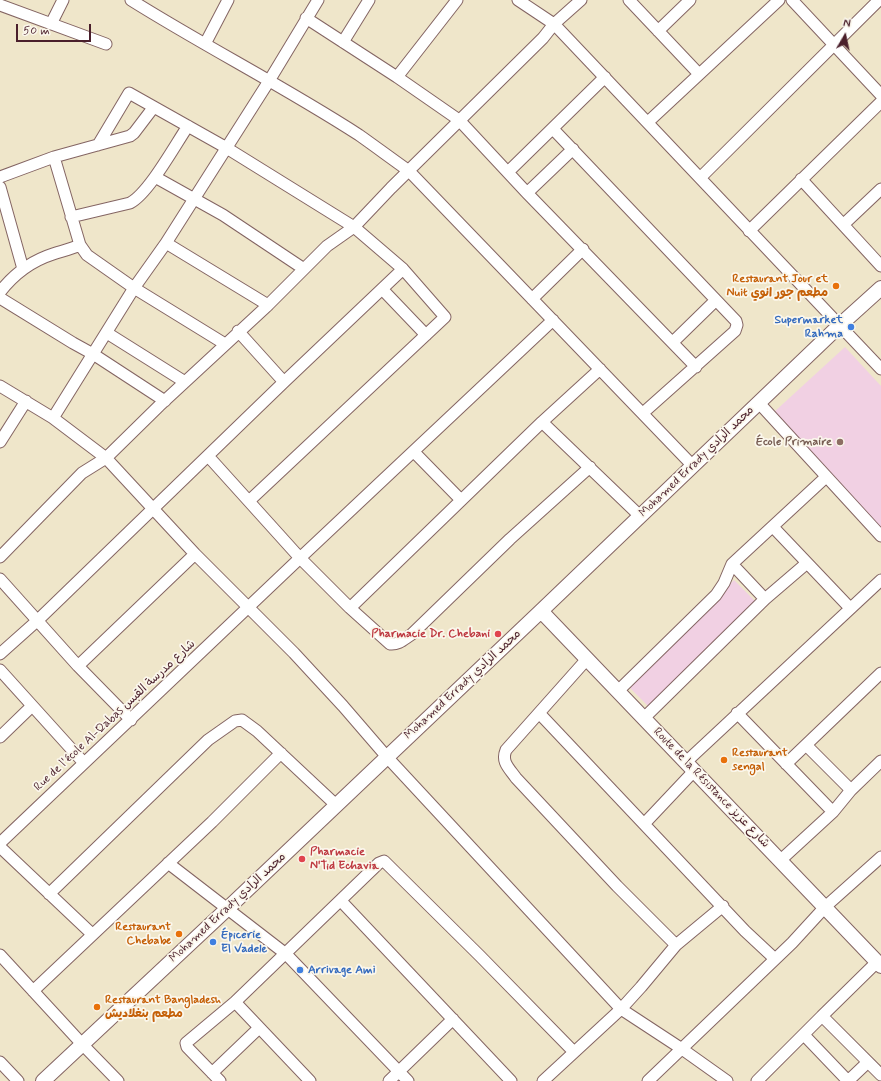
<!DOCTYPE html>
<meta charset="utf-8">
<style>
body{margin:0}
#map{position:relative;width:881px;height:1081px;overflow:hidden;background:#efe6ca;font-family:Mynerve,sans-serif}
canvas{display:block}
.north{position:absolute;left:825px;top:16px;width:40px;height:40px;-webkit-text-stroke:3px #fbf7ec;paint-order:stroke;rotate:9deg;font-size:11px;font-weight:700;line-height:16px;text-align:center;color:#4a1f2b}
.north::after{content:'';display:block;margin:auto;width:14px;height:18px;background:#4a1f2b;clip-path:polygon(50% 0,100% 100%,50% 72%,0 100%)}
.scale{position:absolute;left:16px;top:24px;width:75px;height:18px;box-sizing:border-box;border:2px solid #4a1f2b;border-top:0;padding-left:5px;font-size:12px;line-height:14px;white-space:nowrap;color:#4a1f2b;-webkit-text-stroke:3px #fbf7ec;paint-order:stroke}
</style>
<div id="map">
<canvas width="881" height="1081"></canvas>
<div class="north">N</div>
<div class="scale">50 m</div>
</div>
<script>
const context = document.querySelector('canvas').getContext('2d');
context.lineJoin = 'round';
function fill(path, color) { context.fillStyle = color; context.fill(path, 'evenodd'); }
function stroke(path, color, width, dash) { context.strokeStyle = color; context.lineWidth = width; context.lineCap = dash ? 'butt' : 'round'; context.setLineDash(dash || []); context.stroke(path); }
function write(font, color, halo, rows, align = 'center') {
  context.font = font + ' Mynerve,"Playpen Sans Arabic",sans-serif'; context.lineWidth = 3.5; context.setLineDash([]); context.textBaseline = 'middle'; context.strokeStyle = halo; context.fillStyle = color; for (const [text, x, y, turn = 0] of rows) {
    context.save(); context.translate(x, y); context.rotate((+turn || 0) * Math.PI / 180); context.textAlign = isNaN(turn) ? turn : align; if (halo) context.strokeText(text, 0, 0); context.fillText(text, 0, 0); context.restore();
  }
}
fill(new Path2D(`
 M845,347l36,39v144l-108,-117z
 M734,580l21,21 -105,107 -21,-21z`), '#f1d0e3');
const minor = new Path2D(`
 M131,0c75,47 154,87 228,135 17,12 33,24 50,36l284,295
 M518,0l36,24 327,345
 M581,0l-27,24 -11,14 -152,150 -37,39 -27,19 -61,61 -107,99 -53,52 89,96 99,99 49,53 44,51 234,252 61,40 45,32
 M629,0l70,74
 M792,0l89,95
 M0,5l106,39
 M306,18l91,59 62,43 68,73 169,174
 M51,24l12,-24
 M658,31l32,-31
 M343,42l26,-42
 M205,44l23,-44
 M397,77l60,-77
 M648,122l131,-122
 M553,129l183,192 1,4 -2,6 -92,82
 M98,145l31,-52 96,54 129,80 49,42 42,48 -196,184
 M54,157l26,88
 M508,172l97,-95
 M0,177l54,-20 76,-21 4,-3 19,-25
 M155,177l68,38 81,54
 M700,178l179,-178
 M801,179l80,87
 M0,187l23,82
 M527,193l46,-44
 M71,217l59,-14c19,-10 45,-58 58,-77
 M844,224l37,-35
 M749,231l132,-129
 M166,243l102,62
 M382,289l44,46
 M0,292c14,-18 31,-31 53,-38 9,-3 18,-5 27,-9l7,10 47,33 91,56
 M0,298l73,45 20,11 72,47
 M532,299l51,-50
 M238,331l46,51
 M107,333l78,49
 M673,342l43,-42
 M0,386l53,32 53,40 -24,15 -82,84
 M759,403l122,133
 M53,418l81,-130 32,-45 103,-162 49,-81
 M542,422l98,94
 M0,442l26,-41
 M414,452l47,48
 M208,456l92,102 50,50 40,36c9,1 14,-5 22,-10l98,-95 80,-72
 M773,527l77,81
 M732,564l33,35
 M0,579l78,87 53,54
 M350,608l192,-186 58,-53
 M0,654l38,-34 246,-238 119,-113
 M587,659l-81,91c-5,12 3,18 10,28l101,108 59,59
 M78,666l117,-112
 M0,670l84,93
 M618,691l98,-96 8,-12 8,-19 94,-87
 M539,713l206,218 30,28
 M737,713l96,99
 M644,718l121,-119 42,-36
 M0,737l32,-31
 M806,745l45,45
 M686,762l195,-182
 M786,764l95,-91
 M644,824l50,-53
 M0,843l300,-285 253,-238
 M0,847l92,87
 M779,859l5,-2 49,-45 18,-22 30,-29
 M168,863l118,91 122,127
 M49,894l159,-154 27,-19 7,-1 15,11 79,74
 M341,901l170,180
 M0,955l82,89 36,37
 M877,962l-55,54 59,59
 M33,991l179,-169 69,-69
 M235,1002l75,79
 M804,1035l44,46
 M0,1062l18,19
 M212,1073l47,-45
 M220,1081l-33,-34 -1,-4 49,-41 144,-139 5,-2 96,95 94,96
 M389,1081l64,-62
 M543,1081l78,-72 20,-22 35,-42 47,-39
 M648,1081l144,-138 33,-36 56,-50
 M757,1081l65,-65
 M848,1081l20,-19`);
const tertiary = new Path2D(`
 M541,611l340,355
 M43,1081l184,-172 314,-298 299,-286 41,-37`);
stroke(minor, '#846563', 13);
stroke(tertiary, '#846563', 16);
stroke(minor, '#fff', 11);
stroke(tertiary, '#fff', 14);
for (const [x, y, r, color] of [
 [836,286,4,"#e8710a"],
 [851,327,4,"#3f7fe0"],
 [840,442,4,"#8d6e63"],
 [498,634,4,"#e0444e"],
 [724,760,4,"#e8710a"],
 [302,859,4,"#e0444e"],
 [179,934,4,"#e8710a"],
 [213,942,4,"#3f7fe0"],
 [300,970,4,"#3f7fe0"],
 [97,1007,4,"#e8710a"]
]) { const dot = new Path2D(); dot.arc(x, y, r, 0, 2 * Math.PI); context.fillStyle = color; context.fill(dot); stroke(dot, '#fbf7ec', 1.5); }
write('bold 12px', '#c56008', '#fbf7ec', [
 ["Restaurant Jour et",828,279],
 ["Nuit مطعم جور انوي",828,293],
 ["Restaurant",732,753,"left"],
 ["sengal",732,767,"left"],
 ["Restaurant",171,927],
 ["Chebabe",171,941],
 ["Restaurant Bangladesh",105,1000,"left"],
 ["مطعم بنغلاديش",105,1014,"left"]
], 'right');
write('bold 12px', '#366cbe', '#fbf7ec', [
 ["Supermarket",843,320,"right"],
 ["Rahma",843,334,"right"],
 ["Épicerie",221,935],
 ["El Vadele",221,949],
 ["Arrivage Ami",308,970]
], 'left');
write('bold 12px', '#785e54', '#fbf7ec', [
 ["École Primaire",832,442]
], 'right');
write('12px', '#4a1f2b', '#fbf7ec', [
 ["Mohamed Errady محمد الرادي",697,462,-44],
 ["Mohamed Errady محمد الرادي",463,685,-43],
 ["Rue de l'école Al-Qabas شارع مدرسة القبس",115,716,-43],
 ["Route de la Résistance شارع عزيز",711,788,46],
 ["Mohamed Errady محمد الرادي",228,908,-43]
]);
write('bold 12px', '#be3a42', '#fbf7ec', [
 ["Pharmacie Dr. Chebani",490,634],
 ["Pharmacie",310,852,"left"],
 ["N'Tid Echavia",310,866,"left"]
], 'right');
</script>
